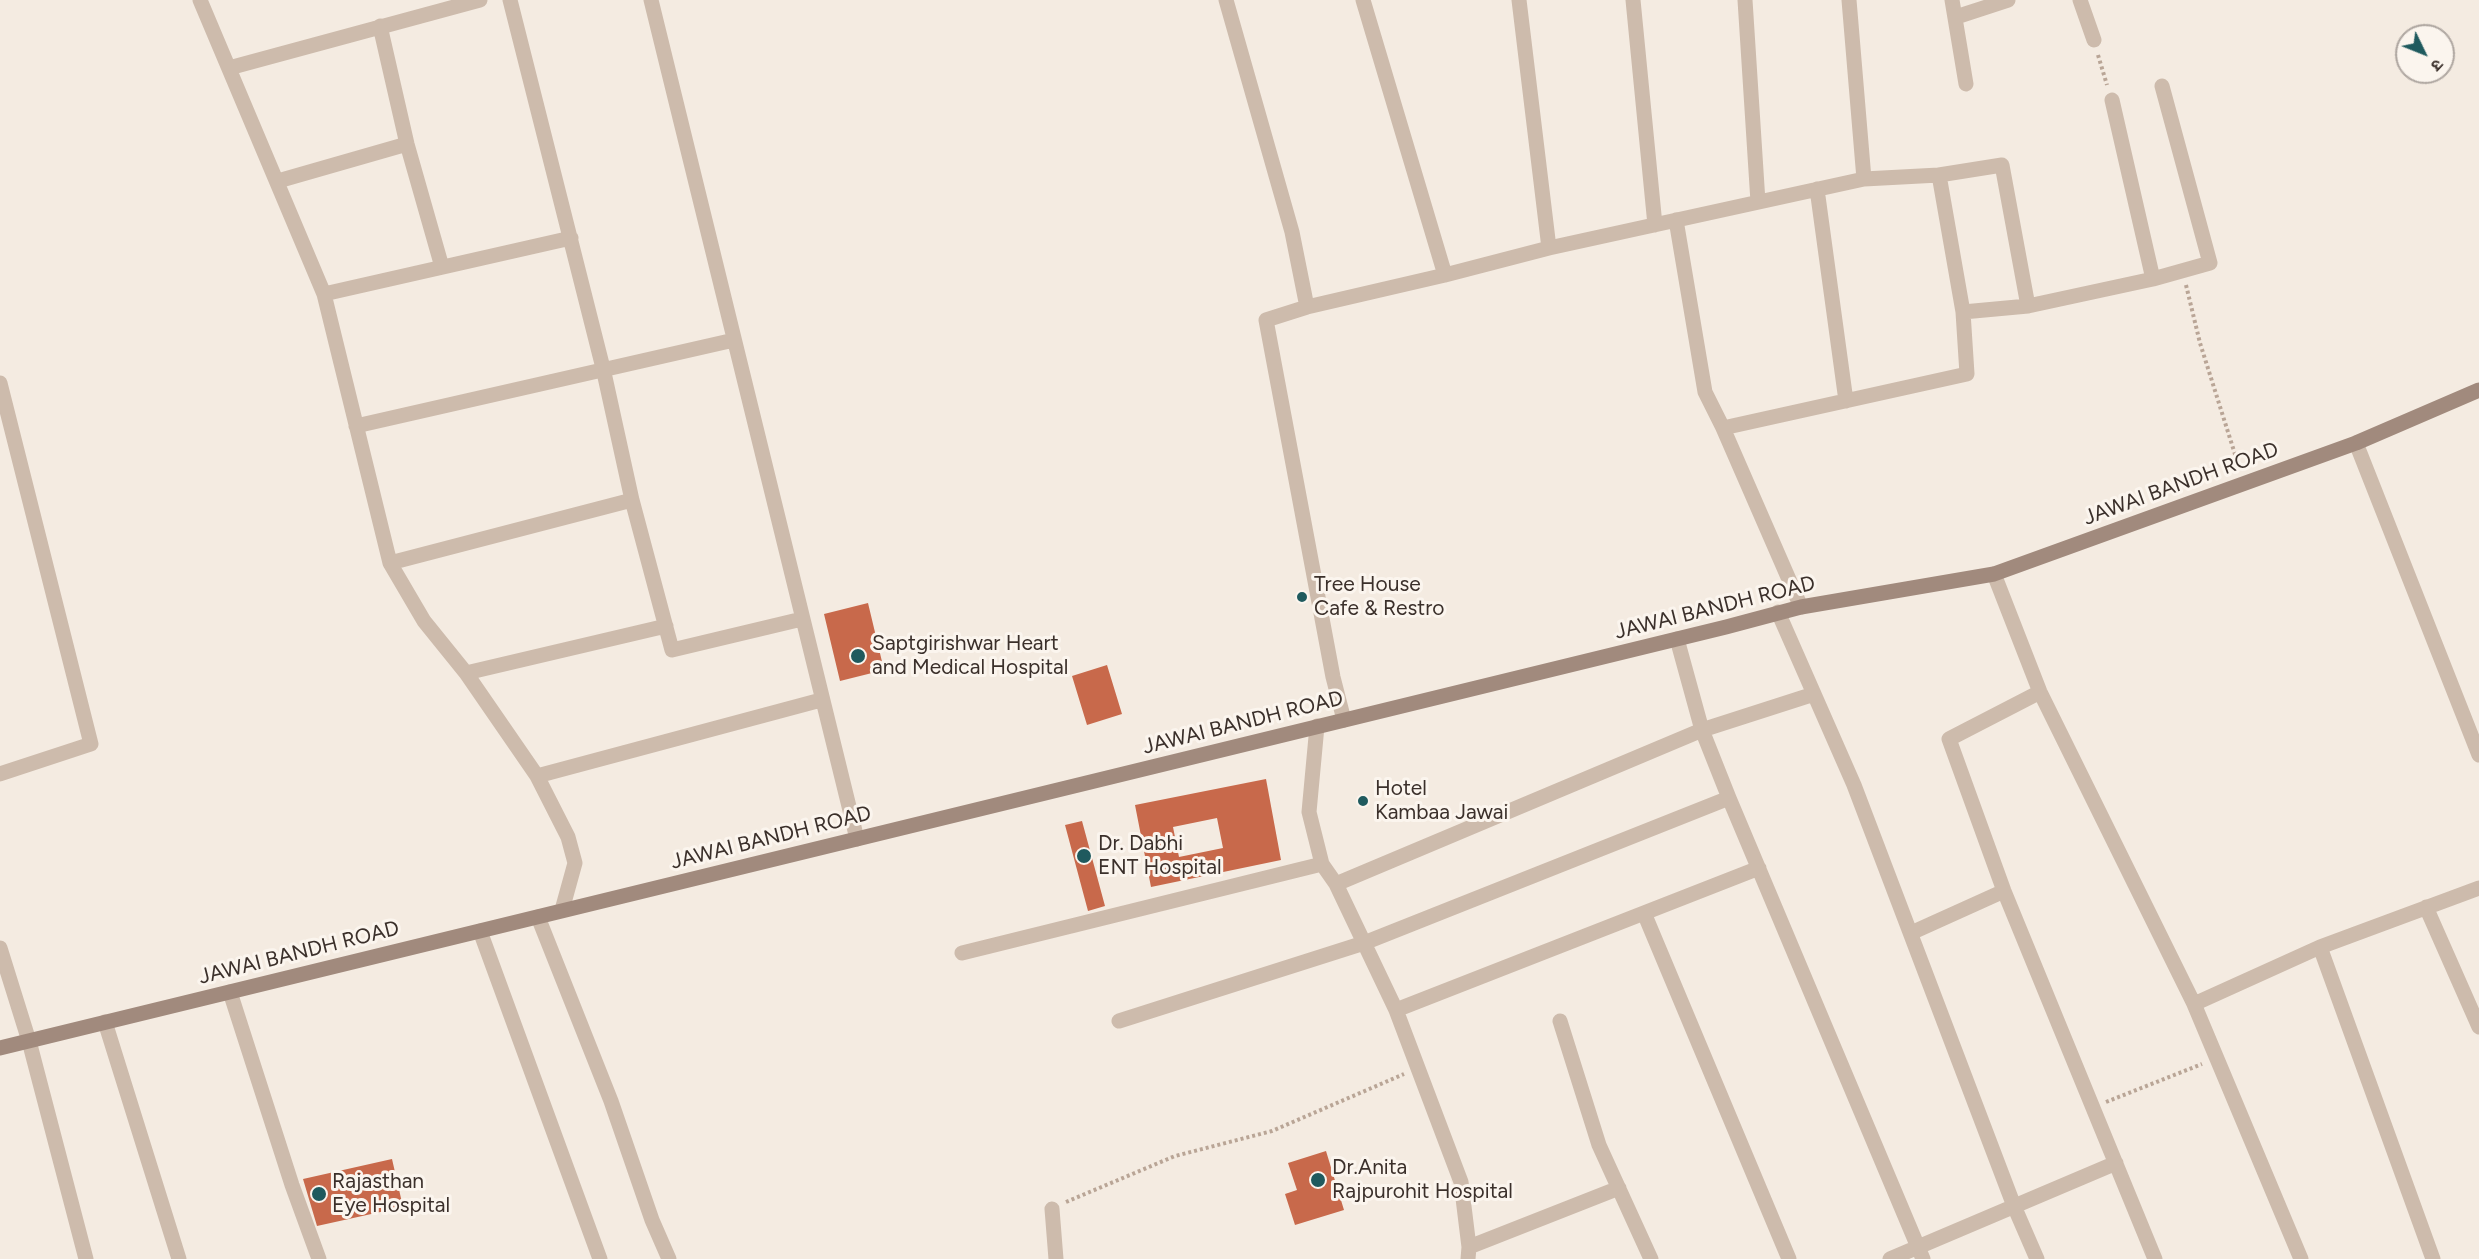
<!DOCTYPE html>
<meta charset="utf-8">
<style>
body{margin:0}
#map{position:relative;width:2479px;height:1259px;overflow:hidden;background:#f4ebe1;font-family:Figtree,"Noto Sans Devanagari",sans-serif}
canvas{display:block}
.north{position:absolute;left:2395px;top:24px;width:60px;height:60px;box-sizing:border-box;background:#fbf5ee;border:2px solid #aea6a0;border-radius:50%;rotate:133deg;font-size:16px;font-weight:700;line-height:24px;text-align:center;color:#3b302b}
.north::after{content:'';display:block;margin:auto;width:21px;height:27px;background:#1f5a5e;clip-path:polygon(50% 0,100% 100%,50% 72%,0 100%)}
</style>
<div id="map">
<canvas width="2479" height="1259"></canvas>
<div class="north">उ</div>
</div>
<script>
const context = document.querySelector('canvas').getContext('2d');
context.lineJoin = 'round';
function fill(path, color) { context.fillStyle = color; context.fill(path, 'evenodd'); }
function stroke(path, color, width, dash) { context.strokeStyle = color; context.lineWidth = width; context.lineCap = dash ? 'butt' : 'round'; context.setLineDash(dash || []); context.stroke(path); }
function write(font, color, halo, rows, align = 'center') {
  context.font = font + ' Figtree,sans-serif'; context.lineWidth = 6; context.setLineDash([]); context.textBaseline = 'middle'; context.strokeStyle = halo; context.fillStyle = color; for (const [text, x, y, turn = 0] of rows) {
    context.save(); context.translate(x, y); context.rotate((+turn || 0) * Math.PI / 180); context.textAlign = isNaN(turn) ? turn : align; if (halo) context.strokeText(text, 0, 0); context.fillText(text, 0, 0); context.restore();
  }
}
fill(new Path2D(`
 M868,603l16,67 -44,11 -16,-67z
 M1107,665l15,49 -35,11 -15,-49z
 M1266,779l15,81 -130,27 -16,-82zM1217,818l6,30 -44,9 -6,-30z
 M1082,821l23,85 -17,5 -23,-86z
 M1326,1151l18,59 -49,15 -10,-31 12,-4 -9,-27z
 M392,1159l11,48 -86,19 -14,-47z`), '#c8694b');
stroke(new Path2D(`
 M2098,55l9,30
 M2186,285l14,58 39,124
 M2106,1102l96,-38
 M1066,1202l109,-46 97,-25 132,-57`), '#b9a596', 4, [3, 3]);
stroke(new Path2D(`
 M200,0l124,294 66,269 34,58 42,52 71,103 31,61 7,26 -13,47
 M510,0l93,368 29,132 40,150 130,-31
 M651,0l206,839
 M1226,0l66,232 15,75
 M1363,0l82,275
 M1519,0l30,248
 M1633,0l22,225
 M1745,0l13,202
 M1849,0l15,179
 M1952,0l14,84
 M2080,0l14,40
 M1956,17l52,-17
 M380,26l27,118 35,123
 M229,68l251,-68
 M2112,100l41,179 57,-16 -48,-177
 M278,181l129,-37
 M1817,189l29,212
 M1676,220l29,172 18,36
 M324,294l247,-56
 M1963,312l65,-6 125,-27
 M0,383l91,361 -91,30
 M356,426l378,-86
 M2356,443l123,312
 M390,563l242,-63
 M1994,574l46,118 154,312 107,255
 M1801,607l-78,-179 244,-54 -4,-62 -24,-137
 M1778,612l76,173 160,421 23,53
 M1677,639l25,91 27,68 194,461
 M466,673l200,-47
 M2040,692l-91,47 55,152 151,368
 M1344,720l-11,-43 -67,-357 41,-13 138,-32 104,-27 315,-69 75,-4 63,-10 26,141
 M1317,726l-8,86 13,52 14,20 60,126 65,172 8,65 -1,12
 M537,776l284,-76
 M1336,884l366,-154 112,-36
 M2426,907l53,120
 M1644,913l145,346
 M538,917l73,184 41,119 17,39
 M480,931l120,328
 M1911,933l93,-42
 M2320,947l113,312
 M0,948l29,93 57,218
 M962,953l360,-89
 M230,992l62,193 27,74
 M2194,1004l126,-57 159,-59
 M1396,1010l363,-142
 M1119,1021l245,-78 365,-145
 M1560,1021l39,124 52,114
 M105,1022l74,237
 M1052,1209l4,50
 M1469,1247l150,-59
 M1890,1259l226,-96`), '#cdbbac', 15);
stroke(new Path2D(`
 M0,1048l1726,-421 75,-20 193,-33 362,-131 123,-53`), '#a18a7d', 15);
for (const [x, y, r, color] of [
 [1302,597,6,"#1f5a5e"],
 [858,656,8,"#1f5a5e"],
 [1363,801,6,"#1f5a5e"],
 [1084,856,8,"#1f5a5e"],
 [1318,1180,8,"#1f5a5e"],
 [319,1194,8,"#1f5a5e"]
]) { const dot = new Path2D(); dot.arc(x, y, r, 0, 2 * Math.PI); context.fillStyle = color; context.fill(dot); stroke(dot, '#fbf5ee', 2); }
write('21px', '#3b302b', '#fbf5ee', [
 ["JAWAI BANDH ROAD",2181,484,-20],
 ["JAWAI BANDH ROAD",1715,608,-14],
 ["JAWAI BANDH ROAD",1243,723,-14],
 ["JAWAI BANDH ROAD",771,838,-14],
 ["JAWAI BANDH ROAD",299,953,-14]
]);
write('21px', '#3b302b', '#fbf5ee', [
 ["Tree House",1314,585],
 ["Cafe & Restro",1314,609],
 ["Saptgirishwar Heart",872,644],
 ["and Medical Hospital",872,668],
 ["Hotel",1375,789],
 ["Kambaa Jawai",1375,813],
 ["Dr. Dabhi",1098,844],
 ["ENT Hospital",1098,868],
 ["Dr.Anita",1332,1168],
 ["Rajpurohit Hospital",1332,1192],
 ["Rajasthan",332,1182],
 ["Eye Hospital",332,1206]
], 'left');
</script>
